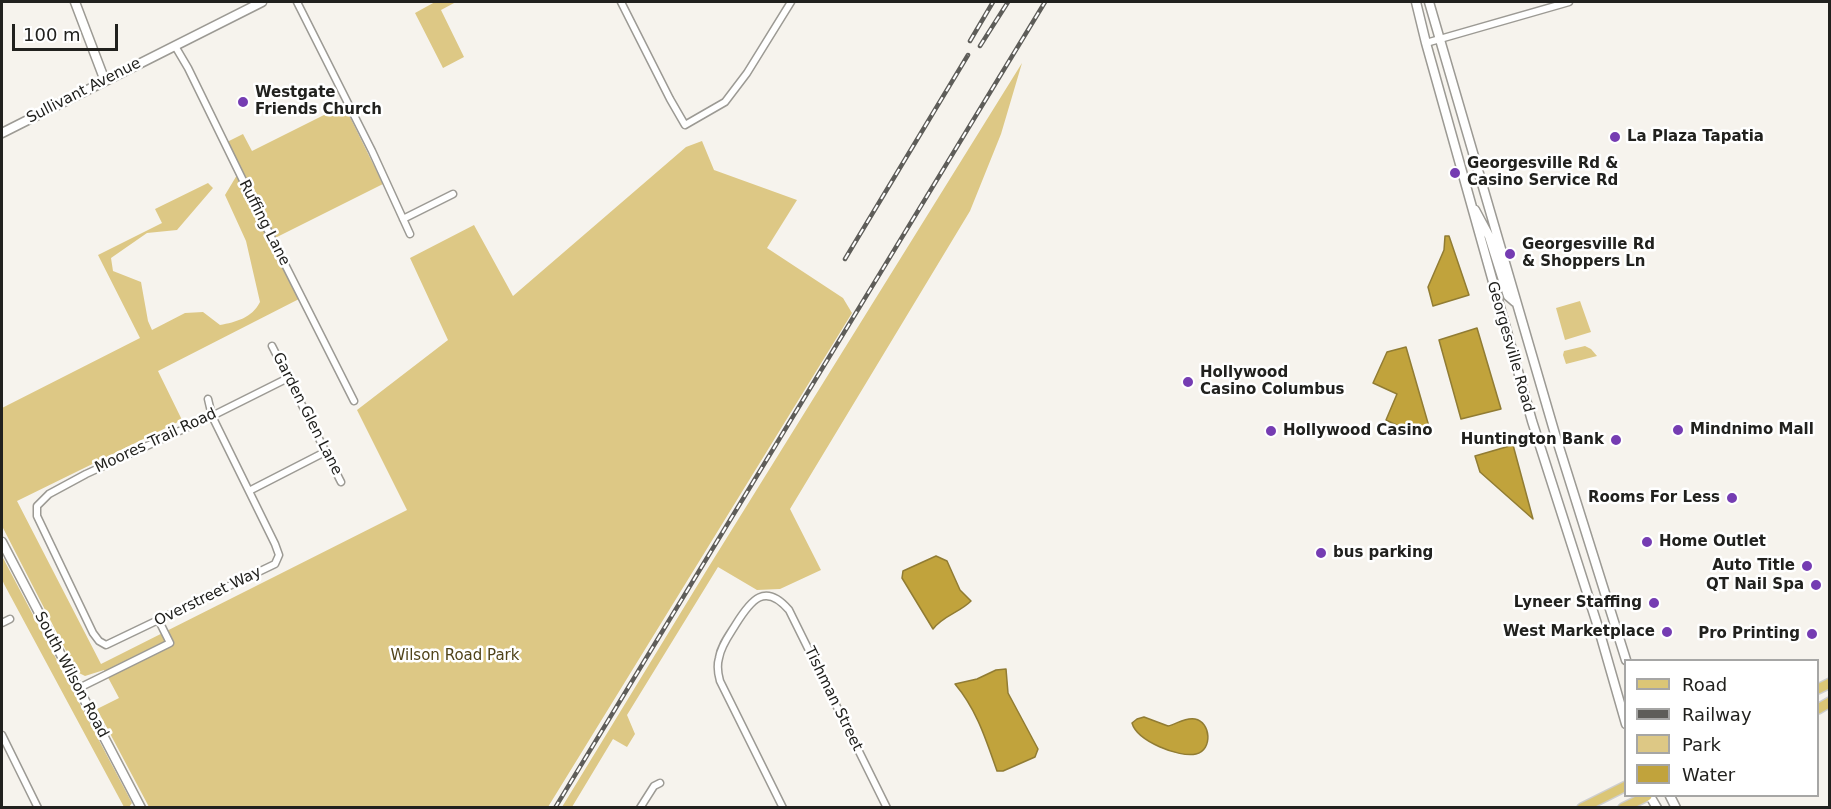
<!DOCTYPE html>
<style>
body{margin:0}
#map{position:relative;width:1831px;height:809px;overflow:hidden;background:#f6f3ed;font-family:"DejaVu Sans",sans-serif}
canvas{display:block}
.frame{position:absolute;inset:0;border:3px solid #21211e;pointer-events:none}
.legend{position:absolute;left:1624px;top:659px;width:195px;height:138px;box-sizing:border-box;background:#fff;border:2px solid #a6a6a5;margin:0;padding:8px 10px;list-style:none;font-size:18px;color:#21211e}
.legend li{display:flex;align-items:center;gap:12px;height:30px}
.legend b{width:30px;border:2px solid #a6a6a5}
.scale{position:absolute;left:12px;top:24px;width:106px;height:27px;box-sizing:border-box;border:3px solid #21211e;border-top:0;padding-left:8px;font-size:18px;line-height:21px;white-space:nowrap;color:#21211e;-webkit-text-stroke:4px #fff;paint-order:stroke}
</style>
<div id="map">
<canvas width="1831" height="809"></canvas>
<div class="frame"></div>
<ul class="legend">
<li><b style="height:8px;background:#dbc676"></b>Road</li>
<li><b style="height:8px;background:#5e5d59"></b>Railway</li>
<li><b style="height:16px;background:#ddc885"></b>Park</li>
<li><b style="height:16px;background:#c1a33c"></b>Water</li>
</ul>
<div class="scale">100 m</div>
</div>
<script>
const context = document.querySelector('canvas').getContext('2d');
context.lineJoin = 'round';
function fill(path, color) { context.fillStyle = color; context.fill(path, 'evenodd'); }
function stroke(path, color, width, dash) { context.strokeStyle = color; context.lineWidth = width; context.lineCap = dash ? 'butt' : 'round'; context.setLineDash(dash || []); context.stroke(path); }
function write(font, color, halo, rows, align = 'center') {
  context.font = font + ' "DejaVu Sans",sans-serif'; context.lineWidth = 5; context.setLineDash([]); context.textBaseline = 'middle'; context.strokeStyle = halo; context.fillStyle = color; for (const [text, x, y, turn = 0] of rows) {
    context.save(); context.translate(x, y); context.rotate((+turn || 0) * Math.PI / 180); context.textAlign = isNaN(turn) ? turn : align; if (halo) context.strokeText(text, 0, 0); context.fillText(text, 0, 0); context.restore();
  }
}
fill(new Path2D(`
 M435,2h21l-15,8 23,47 -21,11 -28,-55z
 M1022,63l-21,71 -31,77 -180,298 31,61 -41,19 -23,1 -39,-23 -91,148 8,19 -8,13 -14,-8 -41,68h-10l146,-239z
 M344,105l39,79 -108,54 -23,-43 -25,-53 16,-8 9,17z
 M702,141l12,29 83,30 -30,48 76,50 9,15 -304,494h-399l-52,-98 22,-11 -15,-28 -19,6 -8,-4 -75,-146v-118l138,-70 -42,-83 64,-32 -7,-14 53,-26 5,5 -36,42 -30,3 -36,25 2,13 28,11 7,39 4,9 33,-17 18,-1 17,13c16,-3 32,-7 40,-23l-14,-61 -21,-46 12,-20 62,124 -141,72 24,49 -165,81 84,163 306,-154 -50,-100 91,-70 -38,-82 64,-33 39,71 173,-149z
 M1580,301l11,31 -26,8 -9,-32z
 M1585,346l6,3 6,7 -31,8 -3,-9 1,-4z
 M2,556l130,247 -3,4h-5l-120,-223 -2,-5z`), '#ddc885');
const water = new Path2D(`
 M1445,236h4l20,59 -36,11 -5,-19 16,-37z
 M1477,328l24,81 -40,10 -22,-79z
 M1406,347l24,83 -15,4 -29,-14 11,-26 -24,-11 14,-31z
 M1513,445l20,74 -53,-47 -5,-16z
 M936,556l11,5 13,29 11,11c-12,12 -27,14 -38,28l-31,-51 1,-7z
 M1006,669l2,24 30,56 -3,8 -32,14h-6c-11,-31 -20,-61 -42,-87l22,-5 19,-9z
 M1144,717l24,9c9,-2 17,-9 27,-7 16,3 18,31 1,35 -17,4 -59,-13 -64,-31l5,-4z`);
fill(water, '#c1a33c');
stroke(water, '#917c33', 1.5);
const street = new Path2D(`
 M297,2l75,149 38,83
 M621,2l49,97 15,26 40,-23 22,-29 44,-71
 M1426,43l143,-41
 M175,46l13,22 67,137 99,196
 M403,219l50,-25
 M272,346l69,136
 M208,399l4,17 63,128 4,11 -4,9 -169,81 -7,-4 -6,-8 -56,-117v-10l12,-12 37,-20 126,-58 76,-38
 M249,491l76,-39
 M2,623l8,-4
 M77,689l93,-46 -11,-22
 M2,735l36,73
 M640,808l14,-22 6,-3
 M783,808l-63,-127c-2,-7 -3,-16 -1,-23 2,-13 11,-24 17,-34 15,-24 29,-42 53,-14l98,198`);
const secondary = new Path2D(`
 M75,2l30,79
 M1416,2l10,41 106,378 67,209 27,94
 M1429,2l126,432 71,226
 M2,133l260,-131
 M1475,210l14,26 19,60 7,6
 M2,542l139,266
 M1650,796l7,12
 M1670,796l6,12`);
const primary = new Path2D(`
 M1818,689l12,-6
 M1818,709l12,-7
 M1582,808l44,-22
 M1623,808l24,-12`);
stroke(street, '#9c9a94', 9);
stroke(secondary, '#9c9a94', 11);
stroke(primary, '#cecece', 12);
stroke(street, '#fff', 6);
stroke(secondary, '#fff', 8);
stroke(primary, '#dbc676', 9);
const rail = new Path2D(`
 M970,41l23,-39
 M980,46l28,-44
 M845,259l123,-204
 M555,808l490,-806`);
stroke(rail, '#5e5d59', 4.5);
stroke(rail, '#fff', 2, [7]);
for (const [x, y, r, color] of [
 [243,102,6,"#753cb2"],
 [1615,137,6,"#753cb2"],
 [1455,173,6,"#753cb2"],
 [1510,254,6,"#753cb2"],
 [1188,382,6,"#753cb2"],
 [1678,430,6,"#753cb2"],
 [1271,431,6,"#753cb2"],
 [1616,440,6,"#753cb2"],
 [1732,498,6,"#753cb2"],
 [1647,542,6,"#753cb2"],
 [1321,553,6,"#753cb2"],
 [1807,566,6,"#753cb2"],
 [1816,585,6,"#753cb2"],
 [1654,603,6,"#753cb2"],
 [1667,632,6,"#753cb2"],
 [1812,634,6,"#753cb2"]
]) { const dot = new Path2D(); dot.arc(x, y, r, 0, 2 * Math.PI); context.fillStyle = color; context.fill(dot); stroke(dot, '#fff', 2); }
write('15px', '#21211e', '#fff', [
 ["Sullivant Avenue",84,91,-27],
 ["Ruffing Lane",264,223,63],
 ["Georgesville Road",1510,347,74],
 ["Garden Glen Lane",307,414,63],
 ["Moores Trail Road",156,441,-25],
 ["Overstreet Way",208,597,-26],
 ["South Wilson Road",71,675,62],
 ["Tishman Street",833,699,64]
]);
write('bold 15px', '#21211e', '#fff', [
 ["Westgate",255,93],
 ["Friends Church",255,110],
 ["La Plaza Tapatia",1627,137],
 ["Georgesville Rd &",1467,164],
 ["Casino Service Rd",1467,181],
 ["Georgesville Rd",1522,245],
 ["& Shoppers Ln",1522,262],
 ["Hollywood",1200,373],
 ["Casino Columbus",1200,390],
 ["Mindnimo Mall",1690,430],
 ["Hollywood Casino",1283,431],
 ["Huntington Bank",1604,440,"right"],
 ["Rooms For Less",1720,498,"right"],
 ["Home Outlet",1659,542],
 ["bus parking",1333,553],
 ["Auto Title",1795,566,"right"],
 ["QT Nail Spa",1804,585,"right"],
 ["Lyneer Staffing",1642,603,"right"],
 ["West Marketplace",1655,632,"right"],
 ["Pro Printing",1800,634,"right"]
], 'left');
write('15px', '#504319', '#fff', [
 ["Wilson Road Park",455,656]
]);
</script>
